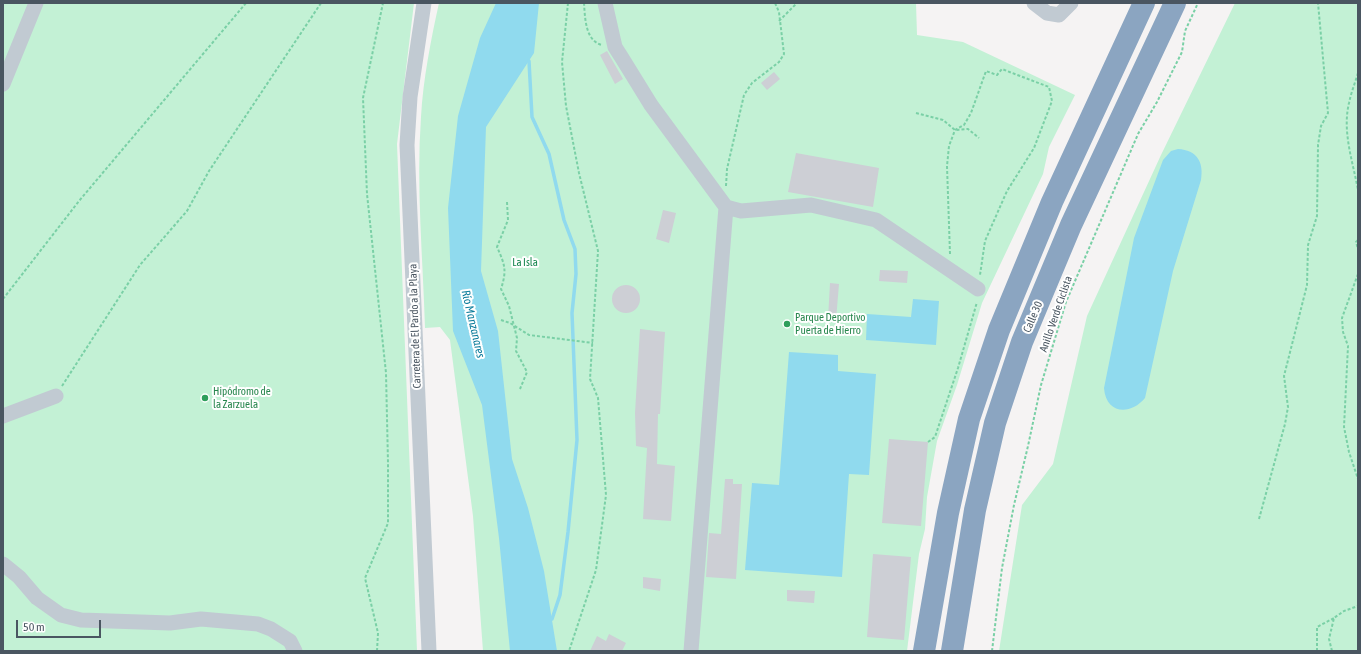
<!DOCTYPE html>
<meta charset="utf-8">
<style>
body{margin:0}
#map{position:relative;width:1361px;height:654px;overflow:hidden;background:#f5f3f3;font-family:"Asap Condensed",sans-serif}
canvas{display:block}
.frame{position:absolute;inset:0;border:4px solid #4a5661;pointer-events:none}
.scale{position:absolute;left:16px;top:620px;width:85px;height:18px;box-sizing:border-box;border:2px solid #4a5661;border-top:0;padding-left:5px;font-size:12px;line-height:14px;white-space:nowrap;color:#4a5661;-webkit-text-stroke:3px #fff;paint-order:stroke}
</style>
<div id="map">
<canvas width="1361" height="654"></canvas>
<div class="frame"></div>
<div class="scale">50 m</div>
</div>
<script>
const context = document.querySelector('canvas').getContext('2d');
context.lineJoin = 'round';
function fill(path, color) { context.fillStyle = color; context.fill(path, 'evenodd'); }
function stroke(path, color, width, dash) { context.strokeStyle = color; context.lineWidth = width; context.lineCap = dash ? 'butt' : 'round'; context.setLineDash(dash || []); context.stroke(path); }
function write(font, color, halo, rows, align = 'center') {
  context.font = font + ' "Asap Condensed",sans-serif'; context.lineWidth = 4; context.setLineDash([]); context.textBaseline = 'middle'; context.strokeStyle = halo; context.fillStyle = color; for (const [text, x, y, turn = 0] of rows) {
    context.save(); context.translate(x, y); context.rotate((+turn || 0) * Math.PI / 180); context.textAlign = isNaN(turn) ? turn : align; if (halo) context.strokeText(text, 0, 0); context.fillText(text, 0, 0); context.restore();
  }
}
fill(new Path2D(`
 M3,3h411l-17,141 20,507h-414z
 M439,3h477l1,32 46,7 112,53 -26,52 -6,27 -61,129 -25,82 -20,56 -10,56 -2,32 -6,25 -12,97h-424l-10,-135 -23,-176 -10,-13 -15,1c-2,-70 -9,-141 -4,-211 2,-37 10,-78 18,-114z
 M1235,3h123v648h-359l23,-146 31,-41 34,-148 74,-161z`), '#c3f1d5');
fill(new Path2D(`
 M496,3h43l-5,50 -48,74 -5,144 17,60 14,128 16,49 16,63 13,80h-47l-11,-113 -17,-133 -29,-74 -5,-123 10,-92 22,-78z
 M1178,149c19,1 26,13 23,31l-28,91 -28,127c-15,18 -39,16 -41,-10l30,-150 29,-78 8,-9z
 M913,299l26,2 -3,44 -70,-5 1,-26 44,3z
 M789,352l49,3v16l38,3 -7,101 -20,-1 -7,103 -97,-7 7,-87 27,2z`), '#90daee');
stroke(new Path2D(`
 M529,61l3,56 17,37 15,66 11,29 1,25 -4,39 5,127 -9,92 -8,63 -8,24`), '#90daee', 3.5);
fill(new Path2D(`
 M607,51l16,28 -8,5 -15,-29z
 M774,72l6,7 -13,11 -6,-7z
 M796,153l83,15 -6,39 -85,-15z
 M663,210l13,3 -7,30 -13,-4z
 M880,270l28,1 -1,12 -28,-2z
 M830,283l9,1 -3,36 -8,-1z
 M612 299a14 14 0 1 1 28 0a14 14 0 1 1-28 0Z
 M640,329l25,3 -5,82h-2l-1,50 18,2 -4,55 -28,-2 4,-71 -11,-2 -1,-33z
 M889,439l39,3 -7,84 -39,-3z
 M725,479h8v5h9l-6,95 -30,-2 3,-44 12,1z
 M873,554l38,3 -7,83 -37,-3z
 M643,577l18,2 -1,12 -17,-3z
 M787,590l28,1 -1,12 -27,-2z
 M609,634l17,9 -4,8h-32l7,-15 9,5z`), '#cdcfd5');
stroke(new Path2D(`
 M568,3l-6,59 4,44 13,67 19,78 -8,128 8,19 8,97 -10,75 -27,81
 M584,3c1,14 1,38 18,42
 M1358,3v2
 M779,21l18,-18
 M1358,73c-3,10 -7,20 -9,30 -7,29 4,59 9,87
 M916,113l27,7 12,10 13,-1 11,9
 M726,186l1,-17 17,-74 8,-12 27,-21 5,-8 -5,-42 -4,-9
 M507,202l1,18 -11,27c8,18 10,23 4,42l8,17 8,32 -1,13 11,21 -7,17
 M1358,240l-2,2 2,7
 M950,254l-3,-88 2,-20 6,-16 9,-5 7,-12 15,-42 11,4 5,-6 5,2 42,16 3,14 -18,47 -27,43 -22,50 -5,34
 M1358,274l-16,44 1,14 5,14 -4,81 5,25 9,27
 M3,299l76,-98 167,-198
 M501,320l9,3 19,12 64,8
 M62,386l78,-121 47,-54 22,-40 112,-168
 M928,442l7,-5 23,-69 19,-66
 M1259,519l26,-95 3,-17 -4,-31 23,-91 1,-40 9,-29 1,-71 3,-19 7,-13 -10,-110
 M377,651l1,-18 -13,-55 23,-55v-60l-2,-90 -19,-179 -4,-96 20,-95
 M992,651l10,-83 12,-63 14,-59 13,-61 25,-83 72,-168 19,-32 25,-50 3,-21 13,-28
 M1317,651v-24l17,-9
 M1332,651l-3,-12 5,-21 10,-7 14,-5`), '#7ad0a6', 2, [3, 2]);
stroke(new Path2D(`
 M424,3l-14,94 -3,48 22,506
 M605,3l10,44 7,11 29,47 75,102
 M1034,3l13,10 12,2 12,-12
 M3,84l33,-81
 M3,416l53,-20
 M3,564l16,13 18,21 24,17 20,5 89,3 31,-4 57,5 13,5 19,12 5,10
 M691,651l35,-444 15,4 70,-6 65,15 102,69`), '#c1cad2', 15);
stroke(new Path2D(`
 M924,651l24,-138 21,-94 30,-89 53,-128 92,-199
 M952,651l23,-141 20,-87 27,-81 49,-117 104,-222`), '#8ba5c1', 22);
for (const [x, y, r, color] of [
 [787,324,4,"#2e9e5b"],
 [205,398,4,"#2e9e5b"]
]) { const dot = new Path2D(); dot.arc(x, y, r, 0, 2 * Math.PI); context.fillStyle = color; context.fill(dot); stroke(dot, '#fff', 1.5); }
write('11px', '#17864f', '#fff', [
 ["La Isla",525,263]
]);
write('11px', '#4a5661', '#fff', [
 ["Anillo Verde Ciclista",1056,314,-71],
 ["Calle 30",1033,317,-67],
 ["Carretera de El Pardo a la Playa",415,326,-92]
]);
write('11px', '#27864d', '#fff', [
 ["Parque Deportivo",795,318],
 ["Puerta de Hierro",795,331],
 ["Hipódromo de",213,392],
 ["la Zarzuela",213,405]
], 'left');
write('italic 12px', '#0c7c9b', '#fff', [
 ["Río Manzanares",473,324,77]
]);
</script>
